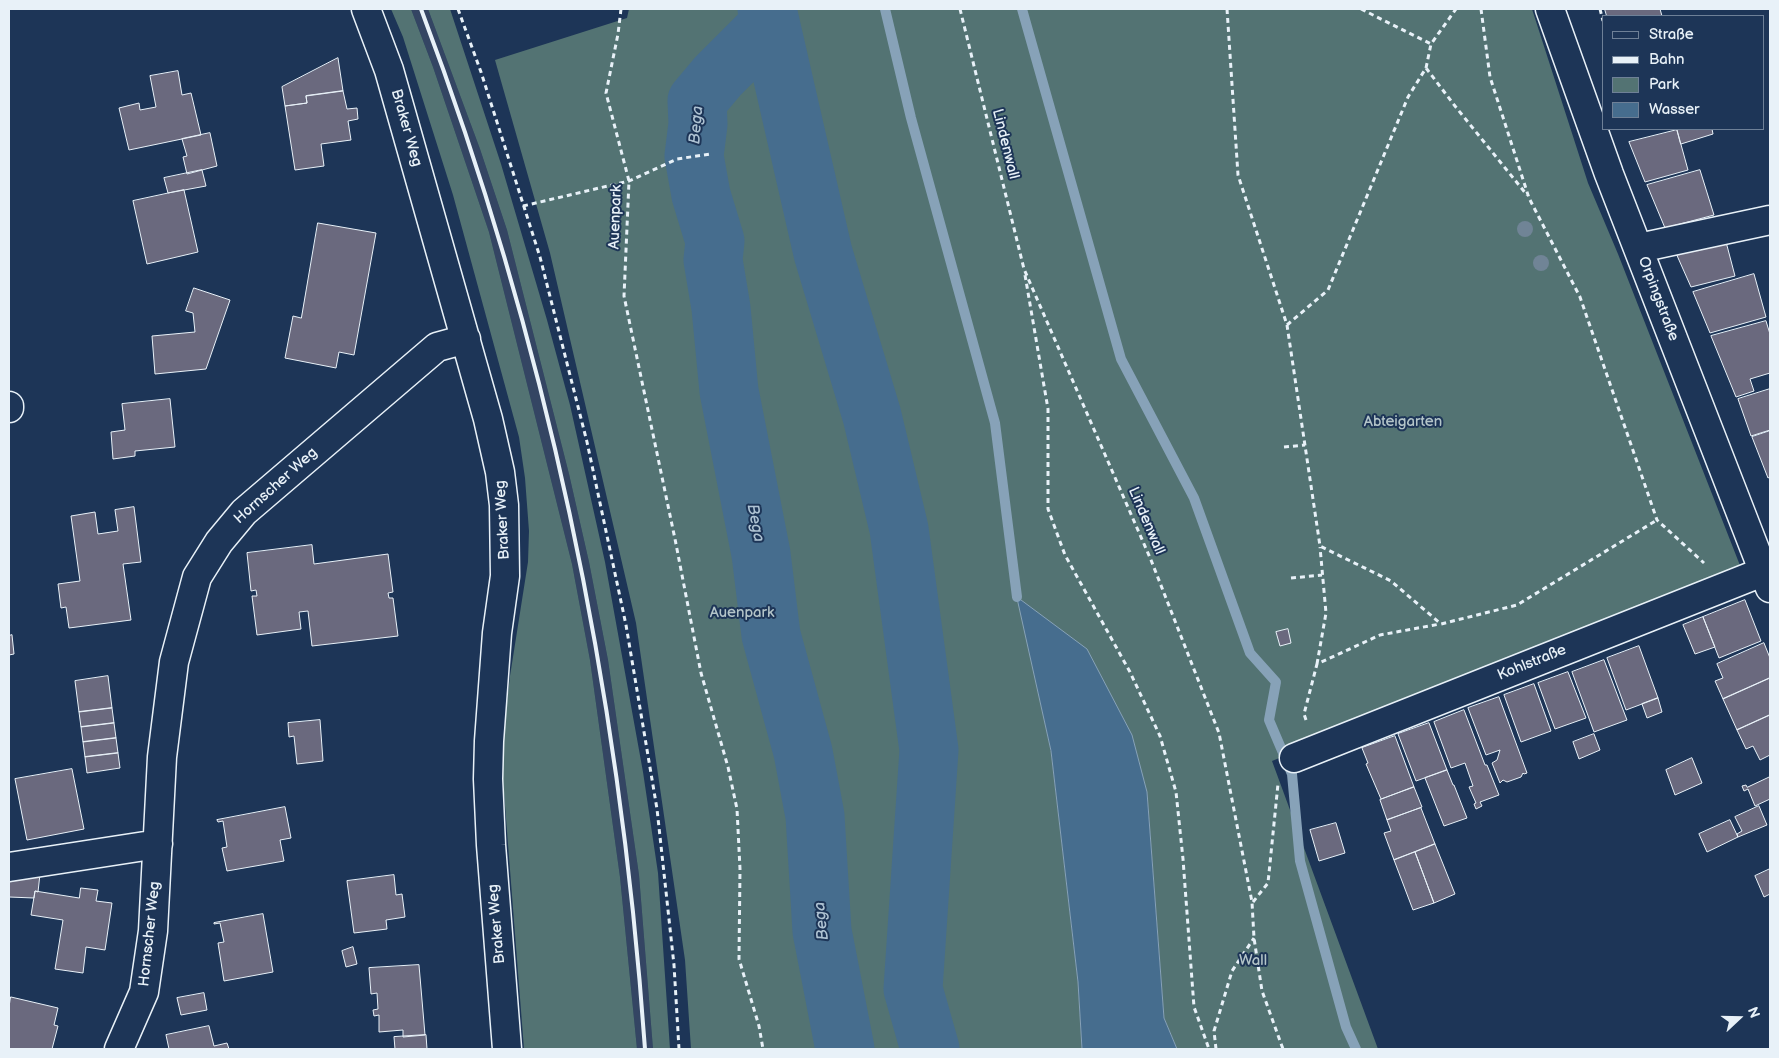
<!DOCTYPE html>
<meta charset="utf-8">
<style>
body{margin:0}
#map{position:relative;width:1779px;height:1058px;overflow:hidden;background:#1d3557;font-family:"Balsamiq Sans",sans-serif}
canvas{display:block}
.frame{position:absolute;inset:0;border:10px solid #e8f1f8;pointer-events:none}
.legend{position:absolute;left:1602px;top:15px;width:162px;height:115px;box-sizing:border-box;background:#1d3557;border:1px solid #6e8097;margin:0;padding:6px 9px;list-style:none;font-size:15px;color:#e8f1f8}
.legend li{display:flex;align-items:center;gap:10px;height:25px}
.legend b{width:25px;border:1px solid #6e8097}
.north{position:absolute;left:1714px;top:993px;width:50px;height:50px;-webkit-text-stroke:4px #1d3557;paint-order:stroke;rotate:69deg;font-size:14px;font-weight:700;line-height:20px;text-align:center;color:#e8f1f8}
.north::after{content:'';display:block;margin:auto;width:18px;height:22px;background:#e8f1f8;clip-path:polygon(50% 0,100% 100%,50% 72%,0 100%)}
</style>
<div id="map">
<canvas width="1779" height="1058"></canvas>
<div class="frame"></div>
<ul class="legend">
<li><b style="height:6px;background:#1d3557"></b>Straße</li>
<li><b style="height:6px;background:#e8f1f8"></b>Bahn</li>
<li><b style="height:14px;background:#537373"></b>Park</li>
<li><b style="height:14px;background:#466d8e"></b>Wasser</li>
</ul>
<div class="north">N</div>
</div>
<script>
const context = document.querySelector('canvas').getContext('2d');
context.lineJoin = 'round';
function fill(path, color) { context.fillStyle = color; context.fill(path, 'evenodd'); }
function stroke(path, color, width, dash) { context.strokeStyle = color; context.lineWidth = width; context.lineCap = dash ? 'butt' : 'round'; context.setLineDash(dash || []); context.stroke(path); }
function write(font, color, halo, rows, align = 'center') {
  context.font = font + ' "Balsamiq Sans",sans-serif'; context.lineWidth = 4; context.setLineDash([]); context.textBaseline = 'middle'; context.strokeStyle = halo; context.fillStyle = color; for (const [text, x, y, turn = 0] of rows) {
    context.save(); context.translate(x, y); context.rotate((+turn || 0) * Math.PI / 180); context.textAlign = isNaN(turn) ? turn : align; if (halo) context.strokeText(text, 0, 0); context.fillText(text, 0, 0); context.restore();
  }
}
fill(new Path2D(`
 M411,9h17l52,140 27,81 62,244 20,88 19,98 31,215 14,174h-16l-17,-172 -30,-217 -18,-96 -83,-332 -56,-165z`), '#344563');
fill(new Path2D(`
 M391,9h20l22,58 56,165 83,332 18,96 30,217 17,172h-113l-21,-269v-44l7,-60 18,-114 1,-31 -4,-53 -6,-41 -66,-242 -50,-158z
 M428,9h22l51,155 46,156 23,85 35,157 38,210 15,101 12,176h-17l-14,-174 -31,-215 -19,-98 -20,-88 -62,-244 -27,-81z
 M629,9h903l56,174 30,71 123,314 -469,193 106,288h-201l-13,-31 -17,-226 -129,-195 33,154 27,231 4,67h-391l-6,-89 -49,-337 -86,-370 -55,-193 132,-42z`), '#537373');
const water = new Path2D(`
 M1017,597l70,52 45,86 15,57 17,226 13,31h-95l-4,-67 -27,-231z`);
fill(water, '#466d8e');
stroke(water, '#87a2b8', 1);
stroke(new Path2D(`
 M885,9l26,109 84,305 22,174
 M1022,9l99,350 73,139 56,155 26,29 -7,38 23,54 8,87 46,166 10,22`), '#87a2b8', 10);
stroke(new Path2D(`
 M767,9l56,244 49,163 27,113 30,221 -16,239 17,60
 M770,24l-52,52 -21,25 1,23 -4,32 7,39 14,46 -2,19 8,48 8,83 32,163 10,81 32,117 12,64 7,115 23,118`), '#466d8e', 59);
const building = new Path2D(`
 M1605,9h55l2,7h-55z
 M338,58l5,33 -37,5 1,7 -22,3 -3,-19z
 M178,71l4,24 9,-2 10,42 -72,15 -10,-42 20,-5 1,7 16,-3 -6,-31z
 M343,91l4,18 10,-1 1,11 -10,2 3,19 -30,4 3,22 -29,4 -10,-64 22,-3 -1,-7z
 M1677,129h35l1,5 -32,10z
 M1677,130l11,40 -43,12 -16,-40z
 M210,133l7,33 -30,8 -4,-17 4,-1 -5,-17z
 M202,170l4,16 -38,7 -4,-15z
 M1700,170l14,45 -49,13 -18,-43z
 M184,190l14,62 -51,12 -14,-63z
 M318,223l58,10 -22,122 -15,-3 -3,16 -51,-10 8,-42 8,2z
 M1725,238l10,38 -44,11 -16,-36z
 M1754,274l12,43 -56,16 -17,-41z
 M194,288l36,12 -24,69 -51,5 -3,-38 43,-4 -2,-19 -7,-2z
 M1766,321l4,13v39l-20,6 4,12 -18,6 -25,-61z
 M1770,389v41l-19,6 -13,-37z
 M170,399l5,48 -40,4v5l-22,3 -2,-27 14,-2 -3,-26z
 M1770,431v46l-2,1 -16,-41z
 M134,507l7,55 -18,2 8,56 -62,8 -3,-21 -5,1 -3,-24 22,-3 -9,-65 24,-4 3,22 20,-3 -3,-21z
 M312,545l2,19 74,-10 5,38 -5,1 1,5h4l5,38 -86,10 -4,-35 -9,1 2,17 -44,6 -5,-39h5l-1,-6 -5,1 -4,-38z
 M1745,600l16,41 -42,17 -16,-41z
 M1703,617l12,30 -20,7 -12,-29z
 M1288,629l3,14 -11,3 -4,-14z
 M12,635l2,19 -5,1v-19z
 M1764,643l6,15v20l-47,21 -8,-18 8,-3 -6,-14z
 M1639,646l19,52 -32,12 -19,-52z
 M1604,660l23,60 -33,12 -22,-60z
 M1568,672l18,46 -31,11 -17,-46z
 M108,676l4,32 -33,4 -4,-31z
 M1770,678v37l-33,15 -14,-31z
 M1534,684l17,47 -30,11 -17,-47z
 M1499,697l28,76 -3,1 -1,-1 -2,4 -14,5 -4,-2 -3,3 -8,-20 5,-3 3,-10 -14,5 -18,-47z
 M1658,698l4,14 -15,6 -5,-14z
 M112,708l2,15 -33,4 -2,-15z
 M1464,710l21,55h2l12,30 -19,7 2,4 -6,3 -2,-5 2,-1 -7,-16 4,-1 -8,-23 -14,5 -17,-46z
 M1770,715v40l-10,5 -7,-14 -7,3 -9,-19z
 M320,720l3,41 -26,3 -3,-28 -5,1 -1,-14z
 M114,723l2,15 -33,4 -2,-15z
 M1429,723l18,47 -31,11 -18,-47z
 M1594,734l6,16 -21,9 -6,-17z
 M1395,736l19,51 -33,12 -15,-35 2,-1 -6,-15z
 M116,738l2,15 -33,4 -2,-15z
 M118,753l2,15 -33,5 -2,-16z
 M1692,758l10,25 -27,12 -9,-25z
 M72,769l12,60 -57,11 -12,-61z
 M1447,770l6,15h1l13,33 -23,8 -19,-48z
 M1770,777v22l-15,7 -7,-17 -4,2 -2,-5 4,-1 1,2z
 M1414,787l8,20 -35,13 -7,-20z
 M1759,806l8,19 -29,12 -1,-3 5,-3 -7,-14z
 M285,807l6,31 -11,2 4,21 -57,10 -5,-23 5,-1 -4,-26 -5,1 -1,-2z
 M1421,808l14,36 -41,16 -10,-27 7,-2 -4,-11z
 M1730,820l8,17 -31,15 -8,-18z
 M1336,823l9,30 -26,8 -9,-31z
 M1435,844l20,50 -21,9 -19,-51z
 M1415,852l19,51 -21,7 -19,-50z
 M1770,869v25l-6,3 -9,-21z
 M40,874l-2,18 -3,-1 -1,7 -25,-1v-18z
 M394,875l2,20 6,-1 3,23 -19,3 1,9 -33,4 -7,-52z
 M81,888l17,2 -2,11 16,2 -7,47 -19,-3 -3,26 -28,-4 8,-49 -32,-5 4,-24 44,7z
 M263,914l10,58 -49,9 -6,-38 6,-1 -4,-19 -6,1v-1z
 M353,947l4,17 -11,3 -4,-16z
 M419,965l6,70 -22,2v-7l-24,2v-17l-5,1 -1,-6 5,-1 -1,-16 -6,1 -2,-26z
 M204,993l3,17 -26,5 -4,-17z
 M11,997l47,11 -4,17 4,1 -6,23h-43v-42z
 M209,1026l5,20 13,-3 2,6h-60l-3,-14z
 M426,1035l1,14h-32l-1,-12z`);
fill(building, '#6a697e');
stroke(building, '#e8f1f8', 1);
const minor = new Path2D(`
 M366,9l23,61 99,349 12,53 4,33 1,71 -8,57 -8,108 -1,38 3,66 16,204
 M1550,9l59,165 161,414
 M1639,248l131,-28
 M9,406v2
 M1294,758l476,-189
 M9,867l149,-23
 M119,1049l25,-57 9,-61 9,-174 12,-95 23,-85 22,-35 25,-30 193,-165 29,-8`);
stroke(minor, '#e8f1f8', 31);
stroke(new Path2D(`
 M458,9l23,63 59,185 47,185 39,183 31,184 17,156 5,84
 M621,9l-3,25 -12,59 23,88 -5,115 51,243 26,134 27,94 9,42 3,60 -1,90 20,67 4,23
 M960,9l64,260 127,291 68,173 33,169 2,36 8,53 21,58
 M1227,9l11,166 49,150 33,221 71,35 50,43 76,-19 140,-85
 M1361,9l70,35 25,-35
 M1481,9l9,68 39,121 51,99 77,223 47,43
 M1600,9l3,12
 M1426,68l5,-24
 M523,206l106,-25 48,-22 33,-5
 M1025,275l23,134v100l17,46 65,117 30,64 16,56 7,67 11,148 15,42
 M1287,325l41,-35 80,-193 18,-29 29,38 72,89
 M1284,447l21,-2
 M1291,578l31,-3
 M1317,664l9,-51 -6,-66
 M1306,720l-2,-6 13,-50 63,-29 60,-11
 M1253,902l15,-19 10,-99
 M1216,1049l-2,-18 18,-60 22,-33`), '#e8f1f8', 3, [5, 4]);
stroke(minor, '#1d3557', 28);
stroke(new Path2D(`
 M421,9c126,333 199,685 224,1040`), '#e8f1f8', 4);
context.fillStyle = '#708496';
for (const [x, y] of [
 [1525,229],
 [1541,263]
]) { context.beginPath(); context.arc(x, y, 8, 0, 2 * Math.PI); context.fill(); }
write('15px', '#e8f1f8', '#1d3557', [
 ["Braker Weg",406,128,74],
 ["Lindenwall",1005,144,76],
 ["Auenpark",616,217,-88],
 ["Orpingstraße",1658,299,69],
 ["Hornscher Weg",276,486,-42],
 ["Braker Weg",503,520,-93],
 ["Lindenwall",1146,521,67],
 ["Kohlstraße",1532,663,-22],
 ["Braker Weg",497,924,-95],
 ["Hornscher Weg",150,934,-84]
]);
write('15px', '#b4c5c9', '#1d3557', [
 ["Abteigarten",1403,422],
 ["Auenpark",742,613],
 ["Wall",1253,961]
]);
write('italic 16px', '#afc3d3', '#1d3557', [
 ["Bega",697,125,-85],
 ["Bega",755,523,79],
 ["Bega",822,921,-96]
]);
</script>
